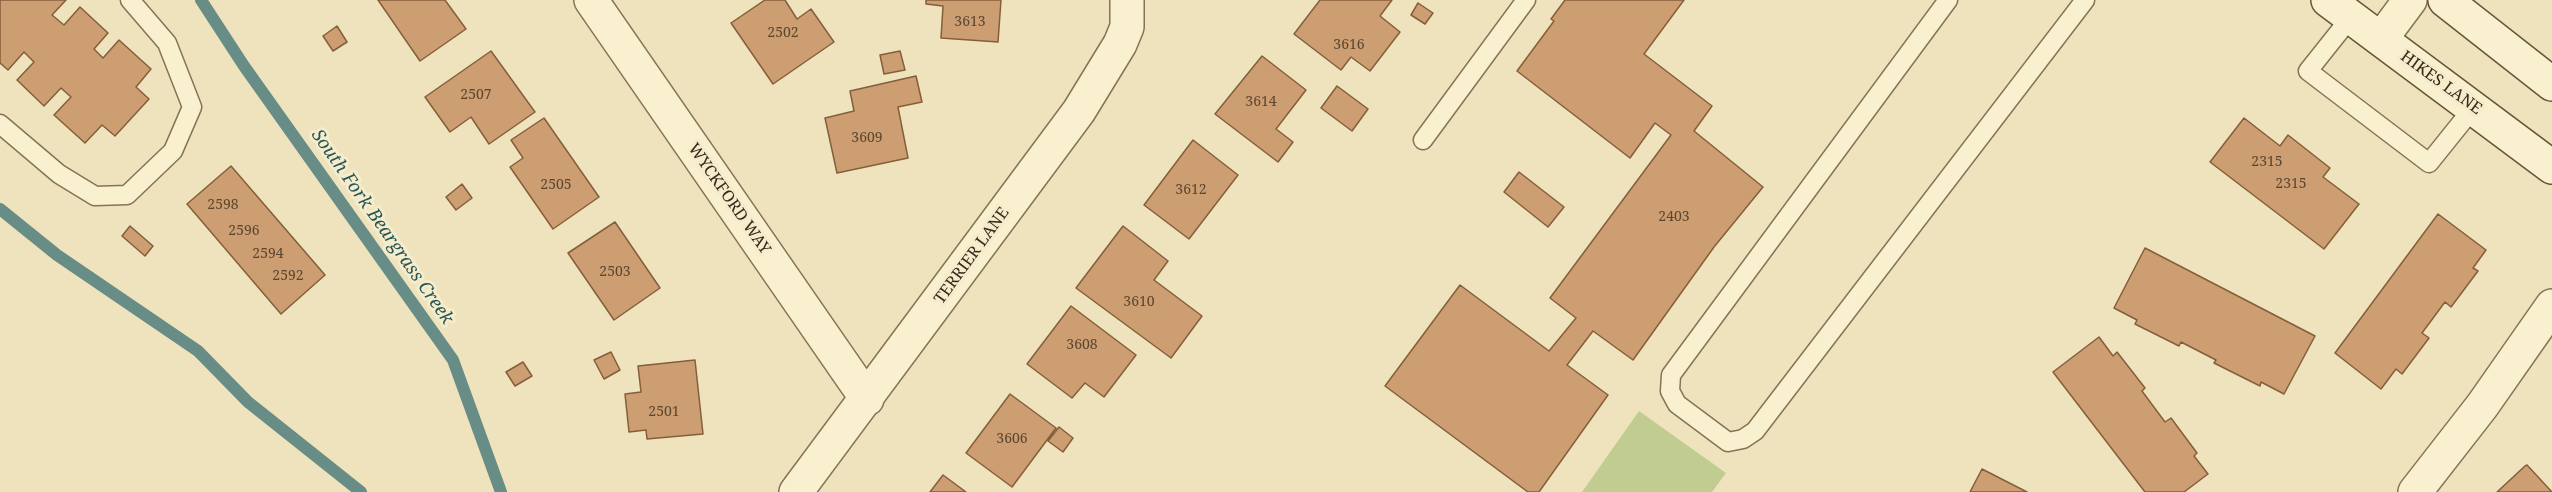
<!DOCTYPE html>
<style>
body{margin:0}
canvas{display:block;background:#eee3bc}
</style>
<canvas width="2552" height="492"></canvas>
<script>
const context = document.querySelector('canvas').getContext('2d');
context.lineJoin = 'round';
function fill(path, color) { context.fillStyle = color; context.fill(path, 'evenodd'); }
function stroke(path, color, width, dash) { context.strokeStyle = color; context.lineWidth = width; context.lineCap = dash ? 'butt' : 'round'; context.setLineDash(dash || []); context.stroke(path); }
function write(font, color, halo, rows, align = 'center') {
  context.font = font + ' "Noto Serif",serif'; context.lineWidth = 6; context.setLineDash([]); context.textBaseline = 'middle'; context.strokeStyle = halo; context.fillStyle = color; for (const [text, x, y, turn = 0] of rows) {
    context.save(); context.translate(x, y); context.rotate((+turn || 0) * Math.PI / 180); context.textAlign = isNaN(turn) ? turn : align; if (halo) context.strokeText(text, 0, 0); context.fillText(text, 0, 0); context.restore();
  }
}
fill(new Path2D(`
 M1639,411l87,62 -14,19h-130z`), '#c1cc91');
stroke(new Path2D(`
 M201,0l43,66 209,294 48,132
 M0,209l57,46 141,96 50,51 113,90`), '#688c86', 12);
const building = new Path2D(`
 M0,0h66l-14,15 12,10 16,-18 28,26 -14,16 9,9 16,-18 32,29 -15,18 13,12 -34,37 -13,-11 -17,18 -31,-28 17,-18 -10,-9 -17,18 -27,-26 17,-18 -10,-10 -16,18 -8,-7z
 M378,0h67l21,29 -46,32z
 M765,0h20l12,19 14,-10 23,33 -61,42 -42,-61z
 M926,0h75l-3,42 -57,-4 2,-32 -17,-2z
 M1320,0h72l-12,16 20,16 -30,39 -19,-14 -10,13 -47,-36z
 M1565,0h119l-40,54 68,52 -18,25 69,56 -49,60 -81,113 -40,-29 -26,34 41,30 -69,97h-11l-143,-106 75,-101 89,66 27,-33 -26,-20 121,-163 -16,-12 -25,35 -113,-87 37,-50 -3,-2z
 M1418,3l15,10 -8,11 -14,-9z
 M337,26l10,16 -14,9 -10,-15z
 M491,51l44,61 -46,32 -18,-27 -21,15 -25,-35z
 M900,51l5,19 -21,4 -4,-19z
 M1262,56l44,34 -30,39 17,13 -15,20 -63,-48z
 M916,76l6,26 -24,5 10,51 -71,15 -12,-55 29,-7 -4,-20z
 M1337,86l31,23 -16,22 -31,-23z
 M544,118l55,79 -46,32 -43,-62 13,-9 -12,-18z
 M2244,118l36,28 8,-11 42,33 -7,9 36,27 -35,45 -114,-87z
 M1193,140l45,35 -49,64 -45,-34z
 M231,166l94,109 -44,39 -94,-110z
 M1519,172l45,35 -16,20 -44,-35z
 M462,184l10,14 -16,12 -10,-13z
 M2438,214l48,36 -13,18 5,3 -27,36 -6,-5 -23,31 7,5 -27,36 -6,-5 -15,20 -46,-36z
 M615,222l45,66 -46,32 -46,-67z
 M130,226l23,20 -8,10 -23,-20z
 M1123,226l45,35 -14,19 48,36 -31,42 -95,-70z
 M2145,248l170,88 -31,58 -23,-12 -1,4 -46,-23 2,-3 -35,-18 -2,4 -44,-22 2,-4 -23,-12z
 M1071,306l65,49 -32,42 -19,-14 -13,15 -45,-34z
 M2099,337l14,19 4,-4 28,36 -3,3 23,31 6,-4 26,35 -3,3 14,18 -24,18h-39l-92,-120z
 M611,352l9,18 -16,9 -10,-19z
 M695,360l8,74 -56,5 -1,-9 -17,2 -4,-38 16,-2 -3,-26z
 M523,362l9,14 -17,10 -9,-14z
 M1010,394l46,34 -44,59 -46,-34z
 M1059,427l14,11 -10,14 -15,-11z
 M2527,465l25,27h-55l28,-26z
 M1982,469l45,23h-57z
 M943,475l23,17h-36z`);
fill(building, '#cd9e71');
stroke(building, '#855e3b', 1.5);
const lane = new Path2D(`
 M1948,0l-277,375 -1,16 7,13 51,38 15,-3 12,-8 330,-431
 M2351,17l-43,54 121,92 45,-56
 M0,124l59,50 36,22 32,-1 46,-44 19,-44 -25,-64 -37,-43
 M1423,140l103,-140`);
const street = new Path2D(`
 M591,0l276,399
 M2381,39l29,-39
 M796,492l283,-381 41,-67 7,-17v-27
 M2415,492l67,-86 70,-100`);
const secondary = new Path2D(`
 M2328,0l224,167
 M2445,0l107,84`);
stroke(lane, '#867356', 21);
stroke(street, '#867356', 36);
stroke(secondary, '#675439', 36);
stroke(lane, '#f9f0cf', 18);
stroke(street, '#f9f0cf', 33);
stroke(secondary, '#f9f0cf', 33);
write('14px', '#5b4630', null, [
 ["3613",970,22],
 ["2502",783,33],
 ["3616",1349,45],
 ["2507",476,95],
 ["3614",1261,102],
 ["3609",867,138],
 ["2315",2267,162],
 ["2315",2291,184],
 ["2505",556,185],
 ["3612",1191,190],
 ["2598",223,205],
 ["2403",1674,217],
 ["2596",244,231],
 ["2594",268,254],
 ["2503",615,272],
 ["2592",288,276],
 ["3610",1139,302],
 ["3608",1082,345],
 ["2501",664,412],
 ["3606",1012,439]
]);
write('16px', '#35291b', '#f5eccc', [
 ["HIKES LANE",2441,83,36],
 ["WYCKFORD WAY",729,199,55],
 ["TERRIER LANE",972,256,-54]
]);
write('italic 18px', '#2a5555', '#f5eccc', [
 ["South Fork Beargrass Creek",382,227,55]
]);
</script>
